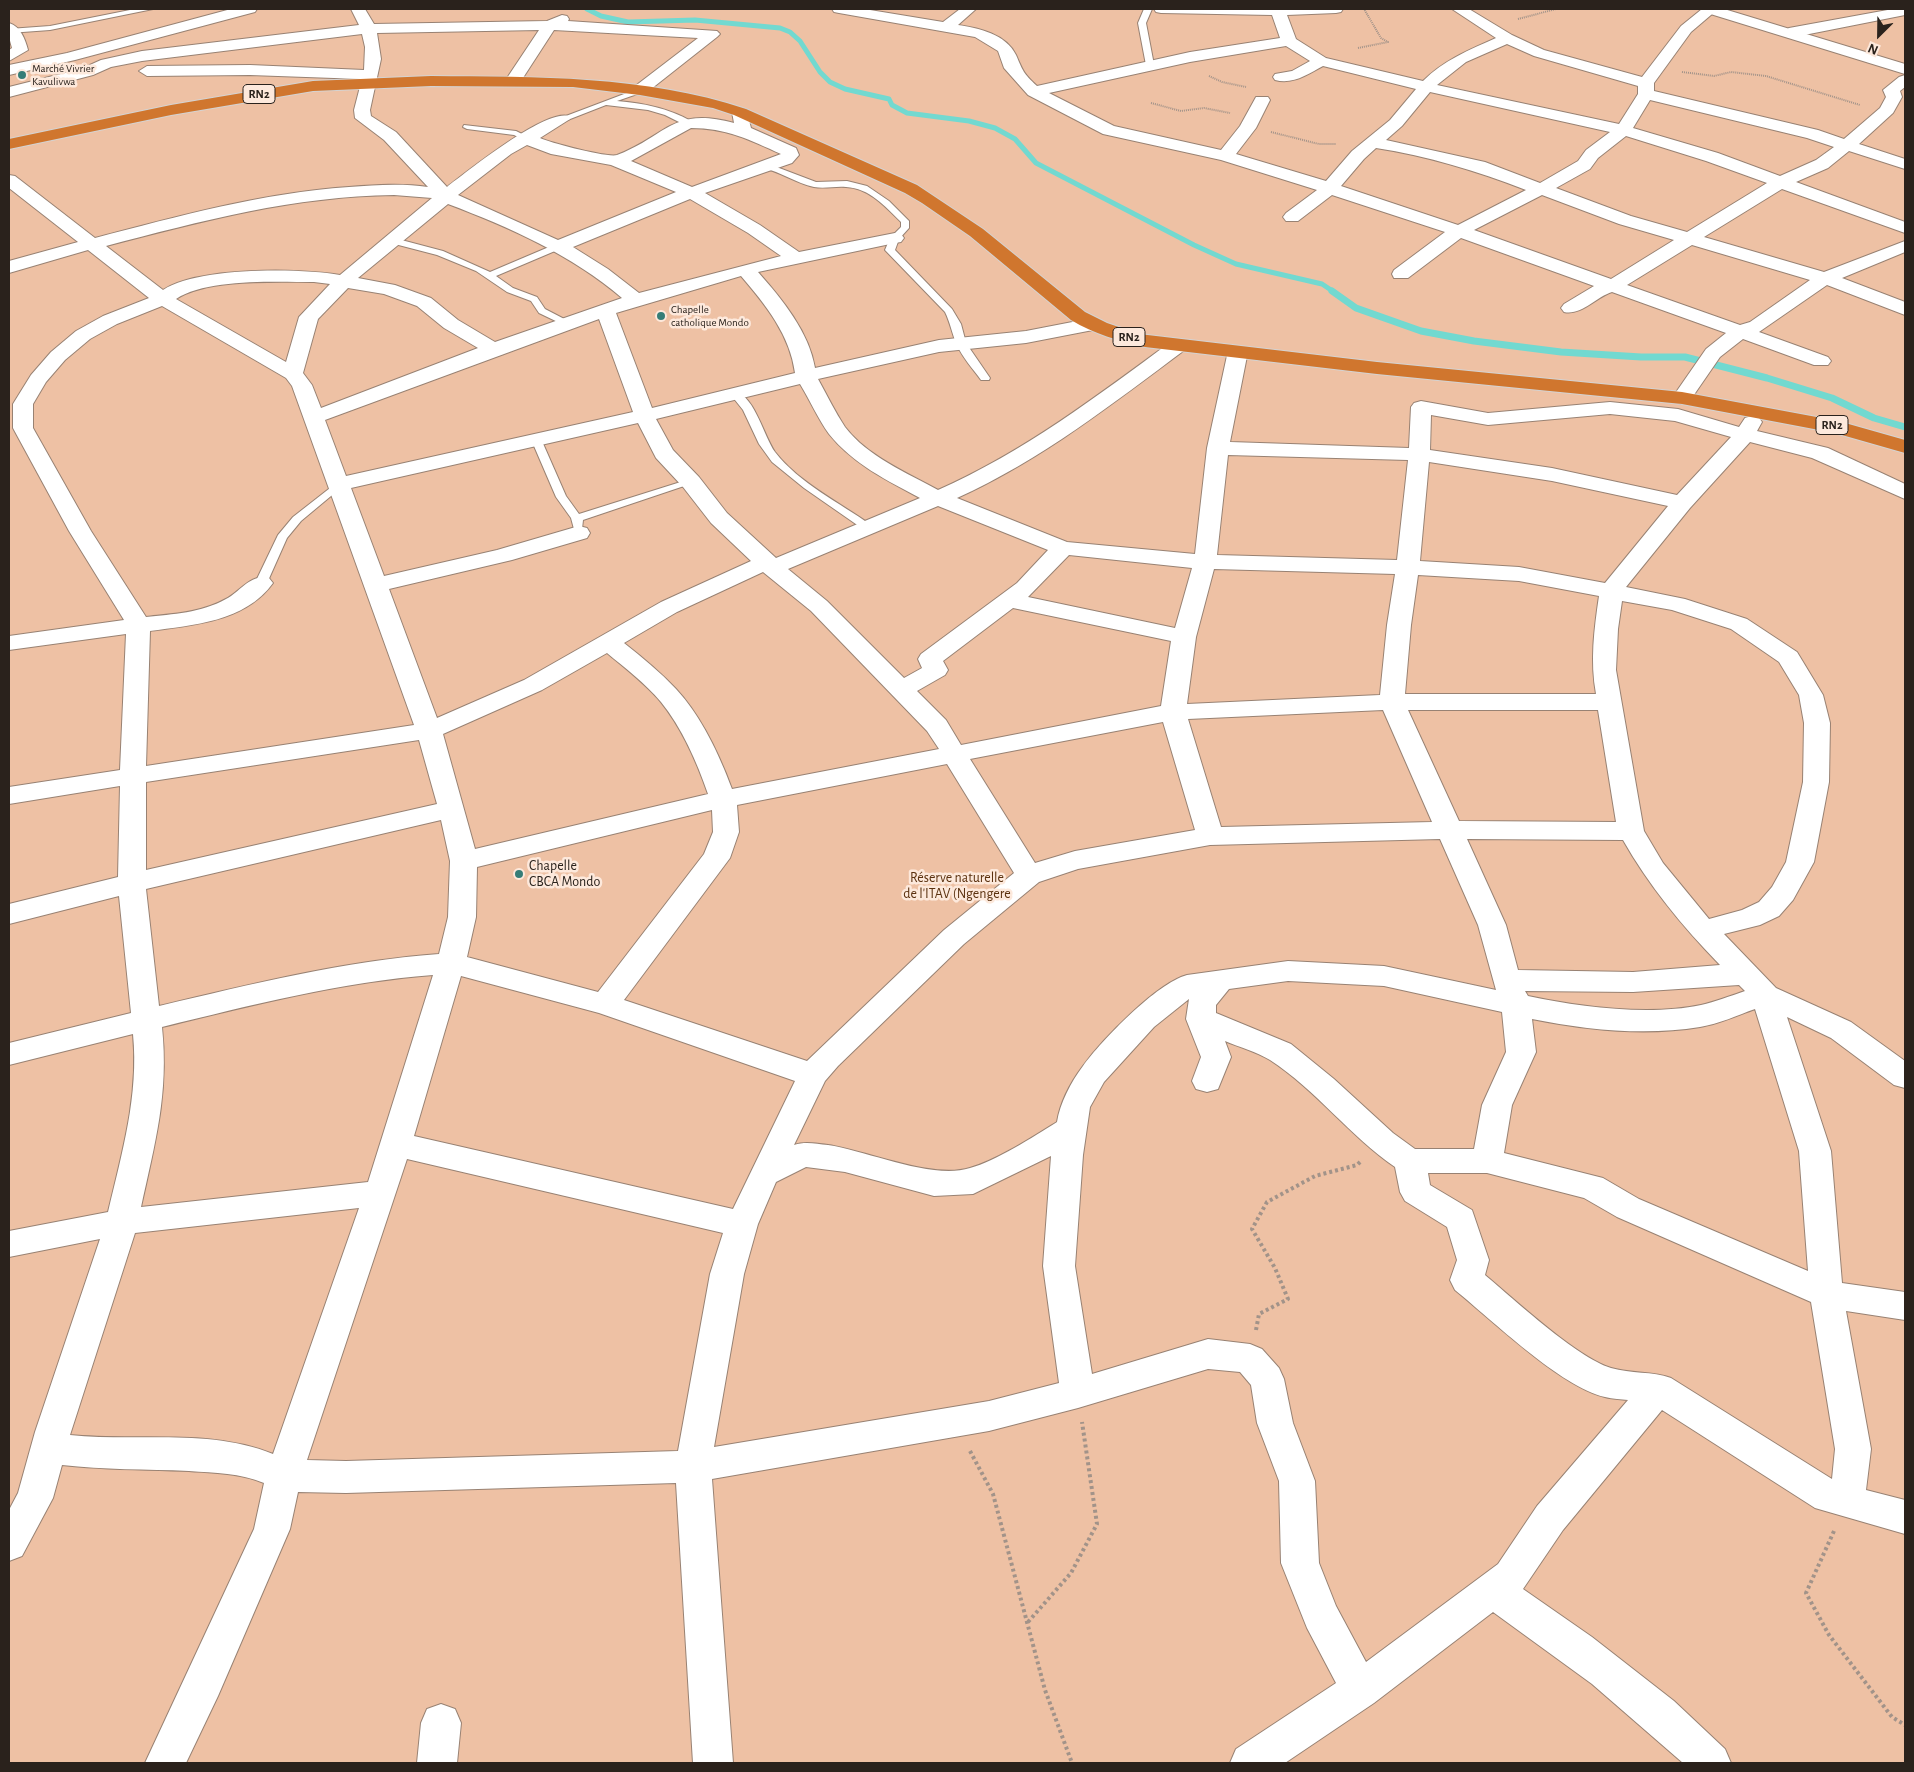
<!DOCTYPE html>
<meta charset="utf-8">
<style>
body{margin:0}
#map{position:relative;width:1914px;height:1772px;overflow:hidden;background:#fde9dc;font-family:"Alegreya Sans",sans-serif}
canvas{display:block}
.frame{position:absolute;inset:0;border:10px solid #2a221c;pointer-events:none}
.north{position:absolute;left:1854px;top:10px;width:50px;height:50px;-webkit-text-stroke:4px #fde9dc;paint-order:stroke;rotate:203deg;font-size:14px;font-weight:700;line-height:20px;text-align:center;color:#2a221c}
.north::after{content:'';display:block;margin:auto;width:18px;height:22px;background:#2a221c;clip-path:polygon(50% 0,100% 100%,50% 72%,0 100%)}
</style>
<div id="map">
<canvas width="1914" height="1772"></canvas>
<div class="frame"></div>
<div class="north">N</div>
</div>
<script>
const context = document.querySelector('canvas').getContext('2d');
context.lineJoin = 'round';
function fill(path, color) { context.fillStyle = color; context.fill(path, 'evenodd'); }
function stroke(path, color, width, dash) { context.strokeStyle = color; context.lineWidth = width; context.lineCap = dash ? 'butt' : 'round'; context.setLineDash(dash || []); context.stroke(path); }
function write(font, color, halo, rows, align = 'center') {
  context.font = font + ' "Alegreya Sans",sans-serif'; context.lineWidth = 5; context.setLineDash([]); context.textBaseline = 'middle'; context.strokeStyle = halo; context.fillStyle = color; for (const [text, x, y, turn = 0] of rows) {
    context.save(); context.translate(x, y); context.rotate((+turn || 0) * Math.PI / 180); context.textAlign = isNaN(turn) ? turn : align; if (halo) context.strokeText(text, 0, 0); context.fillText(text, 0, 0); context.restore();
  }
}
fill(new Path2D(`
 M9,9h1896v1754h-1896z`), '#eec1a4');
stroke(new Path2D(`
 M587,9l14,7 27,6 67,-2 85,8 10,4 10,9 20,31 10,10 15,7 44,10 3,6 15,8 62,8 26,7 20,11 21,24 158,82 42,19 86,20 12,8`), '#72d9d0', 5);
stroke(new Path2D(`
 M1332,291l24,17 65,23 53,10 87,11 80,5h44l82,21 65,20 42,20 31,9`), '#72d9d0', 7);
const lane = new Path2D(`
 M135,9h18l-103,21 -41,3v-4l41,-3z
 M1144,9h8l-6,14 8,42 -4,2 -4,-2 -8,-42z
 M640,88h3v4l-26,9c26,2 51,7 74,20v4h-6l-20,-10 -17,-5 -42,-5 -41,16 -7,-2z
 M464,125l52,6 14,7 -4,3 -12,-6 -47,-6 -4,-2z
 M766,163l50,19 31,-1 20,5 22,15 20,20v7l-10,11 -4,11 57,59 9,15 5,19 24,35 -1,2h-8c-8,-11 -19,-23 -25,-37 -4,-10 -6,-21 -11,-31l-60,-62 5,-12 11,-11v-5c-16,-16 -32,-34 -55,-35 -11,-1 -21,2 -32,0 -18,-4 -33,-15 -51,-19l-1,-2z
 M390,237l53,14 47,21 66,-28h6v4l-66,28 17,12 24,9 8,12 27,14 -8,2 -25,-12 -8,-12 -24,-9 -31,-21 -39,-16 -50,-13v-4z
 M736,392c19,5 28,45 39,60 24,31 65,51 96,73v4h-8l-59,-41 -32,-26 -13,-18 -16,-34 -12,-15z
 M536,436l5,3 25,57 13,18 108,-34h8l1,2 -113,38 -1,9h-8l-3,-11 -15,-21 -25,-58z
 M339,481l5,3 -1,2 -42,35 -14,17 -20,45 -6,3 -4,-1 -2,-2 23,-48 15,-18z`);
const street = new Path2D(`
 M231,9h26l-2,3 -180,48 -66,15v-10l58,-12z
 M351,9h14l9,15 173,-3 15,-6 5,1 2,3 -1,2 149,10 3,3 -3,3 -71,56 -6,2 -8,-5 2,-3 64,-49 -144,-8 -35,54 -6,2 -8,-5 34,-51 -162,3 4,26 -11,51 1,6 25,16 51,55c21,-16 97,-77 121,-71l2,3 -30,19c11,5 68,20 77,17 50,-19 55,-49 117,-32l-2,-11 2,-3h12l5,19 45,20 3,7 -7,8 -87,30 55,32 39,27 96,-19 6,1 3,4 -3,4 -6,1 -137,29c24,27 51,60 57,96l124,-28 87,-9 67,-13 7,2 3,4 -3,4 -7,2 -67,13 -87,9 -121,27c9,16 17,33 27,48 22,29 62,46 93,63 86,-38 159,-94 234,-149h14l3,4 -3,4c-74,55 -145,111 -229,149l110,44 128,12 12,-106 21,-97 3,-4h14l3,4 -18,91 179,6 2,-41 3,-4 7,-2 67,12 122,-11 68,7 61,18 6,-9 7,-2 7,2 3,4 -5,9 71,17 77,36v15l-93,-41 -62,-16 -60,66 -64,79 59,12 62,20 50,33 26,43 7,28 -1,59 -15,80 -21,38 -14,16 -19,9 -36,9 52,54 75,34 54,39v27l-11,-3 -63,-47 -44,-21 44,134 11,132 63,9v28l-59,-9 25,138 -5,41 39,10v34l-90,-26 -153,-98 -99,120 -40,59 69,48 82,64 51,48 6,14h-48l-91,-79 -99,-72 -119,91 -89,60h-55l6,-14 100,-66 -29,-55 -26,-65 -2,-82 -22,-58 -6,-38 -11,-13 -32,-3 -130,39 -89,23 -277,48 21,284h-40l-17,-280 -330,10 -48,-1 -8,37 -72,167 -32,67h-41l109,-234 10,-46c-24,-10 -49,-10 -75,-12 -43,-2 -85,-1 -127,-6l-9,33 -31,58 -13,5v-51l9,-17 17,-61 65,-193 -91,18v-26l99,-19c14,-59 31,-117 25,-178l-124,31v-22l122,-30 -12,-117 -110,28v-20l109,-27 2,-91 -111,18v-17l111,-17 6,-136 -117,16v-14l115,-16 -55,-89 -56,-103v-24l18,-29 20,-23 25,-21 27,-15 46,-18 -61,-48 -79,23v-12l69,-19 -69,-54v-13l6,1 80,62c84,-22 167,-45 254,-51 26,-2 53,-4 79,0l-44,-47 -29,-22 -1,-8 8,-31 -112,-4 -103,1 -8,-5 8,-5 103,-1 114,5 1,-23 -3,-13 -220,27 -31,6 -18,8 -84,22v-10l72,-18 20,-9 41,-9 217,-26zM691,128c35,0 59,12 90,26l-89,33 -61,-26zM527,145l24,9 60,11 65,27 -118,48 -100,-45 53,-41zM394,195l38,3 -92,77c-41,-7 -142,-8 -177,15l-57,-44c95,-25 189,-50 288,-51zM690,199l58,34 33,23 -142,37 -31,-24 -35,-22zM448,204c61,23 124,51 174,94l-127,44 -37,-22 -27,-22 -36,-13 -37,-7zM741,276c25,29 49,59 54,97l-143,35 -36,-95zM314,282l16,2 -31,33 -13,45 -110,-63c31,-21 101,-17 138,-17zM348,288l36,6 33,12 27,22 34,20 -157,60 -9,-23 -9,-12 15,-54zM162,306l124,72 6,8 122,339 -268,41 4,-135c43,-6 95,-9 123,-48l-4,-5c-18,-5 -28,13 -43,21 -25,14 -53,15 -80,18l-55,-86 -58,-103v-24l13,-22 19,-22 25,-21 27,-15zM599,319l34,93 -287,64 -21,-56zM800,384c10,16 18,35 29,50 24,30 59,47 91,64l-144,60 -49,-45 -28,-36 -26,-27 -17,-31zM1610,414l65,7 56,16 -54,58 -125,-27 -122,-18 1,-35 57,10zM638,423l18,35 27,29 28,36 40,38 -90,41 -137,78 -87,38 -48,-129 123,-29 75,-22 3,-5 -3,-5 -8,-2 -82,24 -113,26 -33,-88zM1228,455l180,5 -11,100 -180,-5zM1429,462l123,19 116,25 -63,77 -86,-16 -99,-6zM938,506l110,44 -31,33 -96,71 -3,5 4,9 -18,10 -77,-77 -39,-32zM1069,555l123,13 -17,60 -147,-31zM1214,569l181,5 -8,51 -7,70 -193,9 9,-67zM763,572l48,39 116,120 12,18 -207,40c-13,-35 -31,-73 -56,-100 -16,-17 -34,-32 -52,-46l53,-31zM1418,575l101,6 80,15c-5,34 -9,65 -3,98h-191l6,-69zM1622,601l50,9 59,19 48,33 20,33 5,28 -1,59 -17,80 -14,25 -13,15 -17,8 -33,9 -46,-56 -19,-32 -28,-161 2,-41zM1013,608l158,33 -10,65 -200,39 -15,-25 -29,-29 28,-16 3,-5 -5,-9zM607,653c18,15 38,30 54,49 21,26 36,60 47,92l-233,55 -32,-115 99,-44zM1383,710l49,112 -211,5 -33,-108zM1408,710h190l18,112 -157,-1zM1163,722l32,108 -120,21 -40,12 -65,-104zM419,740l18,64 -291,66v-88zM947,764l67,109 -70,57 -137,131 -183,-61 106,-142 9,-26 -2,-27zM712,810l1,22 -9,22 -106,138 -131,-35 9,-40 1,-50zM441,820l9,41 -2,56 -9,37c-95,7 -187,30 -280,52l-13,-117zM1440,839l38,86 18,65 -112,-24 -96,-5 -101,14c-30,8 -85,65 -104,91 -12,16 -23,37 -26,56 -24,15 -61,39 -87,46 -38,12 -102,-17 -142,-23 -12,-1 -22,-4 -34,0l31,-64 13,-15 126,-122 75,-62 39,-13 132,-24zM1467,839l156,1c26,46 60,87 97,125l-87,7 -115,-2 -12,-45zM433,975l-65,207 -227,25c14,-64 28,-113 21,-180 90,-22 179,-45 271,-52zM461,976l138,37 196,68 -62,128 -319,-73zM1288,981l96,5 118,26 4,40 -24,53 -8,44h-59l-22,-16 -59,-54 -43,-35 -75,-31v-8l13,-16zM1739,985l6,6c-15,5 -30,11 -44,14 -52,11 -122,2 -173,-9l-3,-5 108,1zM1189,999l-3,20 15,38 -9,24 4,8 11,3 11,-3 13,-32 -6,-16c14,6 32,11 45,19 46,30 80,76 125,107l5,25 5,9 42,26 10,33 -7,20 5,10c37,30 106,97 150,107 8,2 16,2 23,3l-91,106 -39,58 -132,98 -30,-56 -17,-43 -4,-82 -22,-58 -9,-44 -5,-11 -17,-19 -12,-5 -42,-5 -116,35 -17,-108 8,-111 7,-48 14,-25 50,-55zM1755,1009l44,142 9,120 -169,-72 -36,-21 -99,-25 8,-48 24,-53 -4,-33c54,11 114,17 168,8 19,-3 38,-12 55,-18zM1051,1156l-8,110 16,117 -70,18 -275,46 30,-173 14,-50 18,-42 30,-15 39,5 89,24 39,-2zM407,1159l316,74 -13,41 -32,177 -332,10 -39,-1zM1428,1173h59l97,25 33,19 194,85 24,147 -3,30 -161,-101c-19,-7 -40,-4 -60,-10 -35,-11 -96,-68 -126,-93l4,-15 -17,-50 -42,-25zM359,1208l-86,246c-63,-26 -136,-12 -203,-19l65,-202z
 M832,9h32l79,13 17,-13h16l-18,16c20,3 48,9 58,30 7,16 7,18 21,31l153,-34 90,-14 -8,-23 -111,-2 -5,-1 -2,-3h189l-2,3 -5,1 -49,2 9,24 30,19 97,23c21,-21 46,-31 73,-43l-44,-29h17l43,26 32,15 98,27 39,-51 21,-17h16l-27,23 -37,51v8l164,39 26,9 36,-31 6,-11 -3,-7 16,-13 6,-2v12l-5,4 2,6 -9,16 -34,31 46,15v10l-56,-18 -21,17 -32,14 109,40v11l-123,-44 -78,48 120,35 81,-31v11l-63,26 63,24v13l-78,-30 -68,47 69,25 3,4 -3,4h-14l-71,-26 -23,18 -31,45 -7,2 -7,-2 -3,-4 34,-49 20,-16 -114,-41c-16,5 -31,24 -48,20l-3,-4 3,-4 30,-18 -133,-48 -53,40h-14l-2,-4 2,-4 51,-38 -113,-37 -34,26h-12l-3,-4 3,-4 31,-23 -96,-30 -118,-26 -75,-39 -24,-27 -6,-17 -23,-14 -136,-24 -5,-1zM1507,44l27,12 104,30v8l-19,30 -182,-39 29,-23zM1286,46l24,15 -18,10 -17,3 -2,3 2,3c18,5 33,-6 48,-14l93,23 -26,31 -38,31 -26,30 -90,-27 20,-26 14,-28 -2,-3h-12l-16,29 -19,24 -107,-24 -65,-33 141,-31zM1430,92l180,40 -24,18 -8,11 -38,22 -55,-21 -99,-22 16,-14zM1650,100l157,38 27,9 -18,13 -36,16 -62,-23 -85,-25zM1626,136l80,25 61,22 -80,49 -56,-16 -75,-28 34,-19 8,-11zM1376,148c52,8 101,23 150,42l-68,35 -117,-39 23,-27zM1542,195l77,29 55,16 -63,39 -137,-49zM1692,245l118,35 -60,42 -10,3 -113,-40z
 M1893,9h12v6l-116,23 -8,-5 8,-5z
 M9,23c12,4 16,16 19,27l-19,11v-11l3,-2 -3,-11z
 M441,1704l14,5 6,14 -4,40h-40l4,-40 6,-14z`);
const secondary = new Path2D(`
 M1702,9h22l181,55v10l-201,-62z`);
const highway = new Path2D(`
 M431,76c106,1 213,-1 315,33l171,76 66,44 102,83 22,11 32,11 238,28 305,30 156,29 67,19v13l-70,-20 -153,-29 -305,-30 -232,-27c-26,-6 -51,-13 -74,-27l-101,-84 -48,-33 -17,-10 -171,-78 -21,-7 -73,-13 -67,-8 -142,-1 -118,5 -142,24 -162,34v-10l162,-34 142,-24z`);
stroke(lane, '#988273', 2);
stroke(street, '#988273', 2);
stroke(secondary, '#988273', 2);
stroke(highway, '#d4d3d2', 2);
stroke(new Path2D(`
 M1518,19l38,-10
 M1358,48l30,-6 -7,-4 -17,-29
 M1682,72l32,4 17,-4 35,4 94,29
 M1209,76l13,6 24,5
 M1151,103l30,8 23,-3 26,5
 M1271,132l48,12h17`), '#a29389', 2, [1, 1]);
stroke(new Path2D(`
 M1256,1330l3,-16 29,-15 -13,-31 -23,-39 15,-27 48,-26 42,-11 4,-4
 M970,1451l23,43 52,196 27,73
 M1834,1531l-28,62 23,42 63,82 13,8
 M1028,1622l43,-49 26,-49 -15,-102`), '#a29389', 4, [3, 3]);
fill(lane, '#fff');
fill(street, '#fff');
fill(secondary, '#fff');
fill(highway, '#d0762e');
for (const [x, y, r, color] of [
 [22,75,5,"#357d77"],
 [661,316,5,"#357d77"],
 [519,874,5,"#357d77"]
]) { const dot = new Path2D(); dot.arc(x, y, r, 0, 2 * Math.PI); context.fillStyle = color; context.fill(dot); stroke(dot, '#fde9dc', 2); }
write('11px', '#2a221c', '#fde9dc', [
 ["Marché Vivrier",32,69],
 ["Kavulivwa",32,82],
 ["Chapelle",671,310],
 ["catholique Mondo",671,323]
], 'left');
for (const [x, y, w] of [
 [259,94,32],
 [1129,337,32],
 [1832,425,32]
]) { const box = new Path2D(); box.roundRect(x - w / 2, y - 9.5, w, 19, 4); context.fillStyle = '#fde9dc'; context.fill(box); stroke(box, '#2a221c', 1); }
write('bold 12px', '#2a221c', null, [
 ["RN2",259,94],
 ["RN2",1129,337],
 ["RN2",1832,425]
]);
write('14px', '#2a221c', '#fde9dc', [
 ["Chapelle",529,866],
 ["CBCA Mondo",529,882]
], 'left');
write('14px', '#5b310f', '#fde9dc', [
 ["Réserve naturelle",957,878],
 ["de l'ITAV (Ngengere",957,894]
]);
</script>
